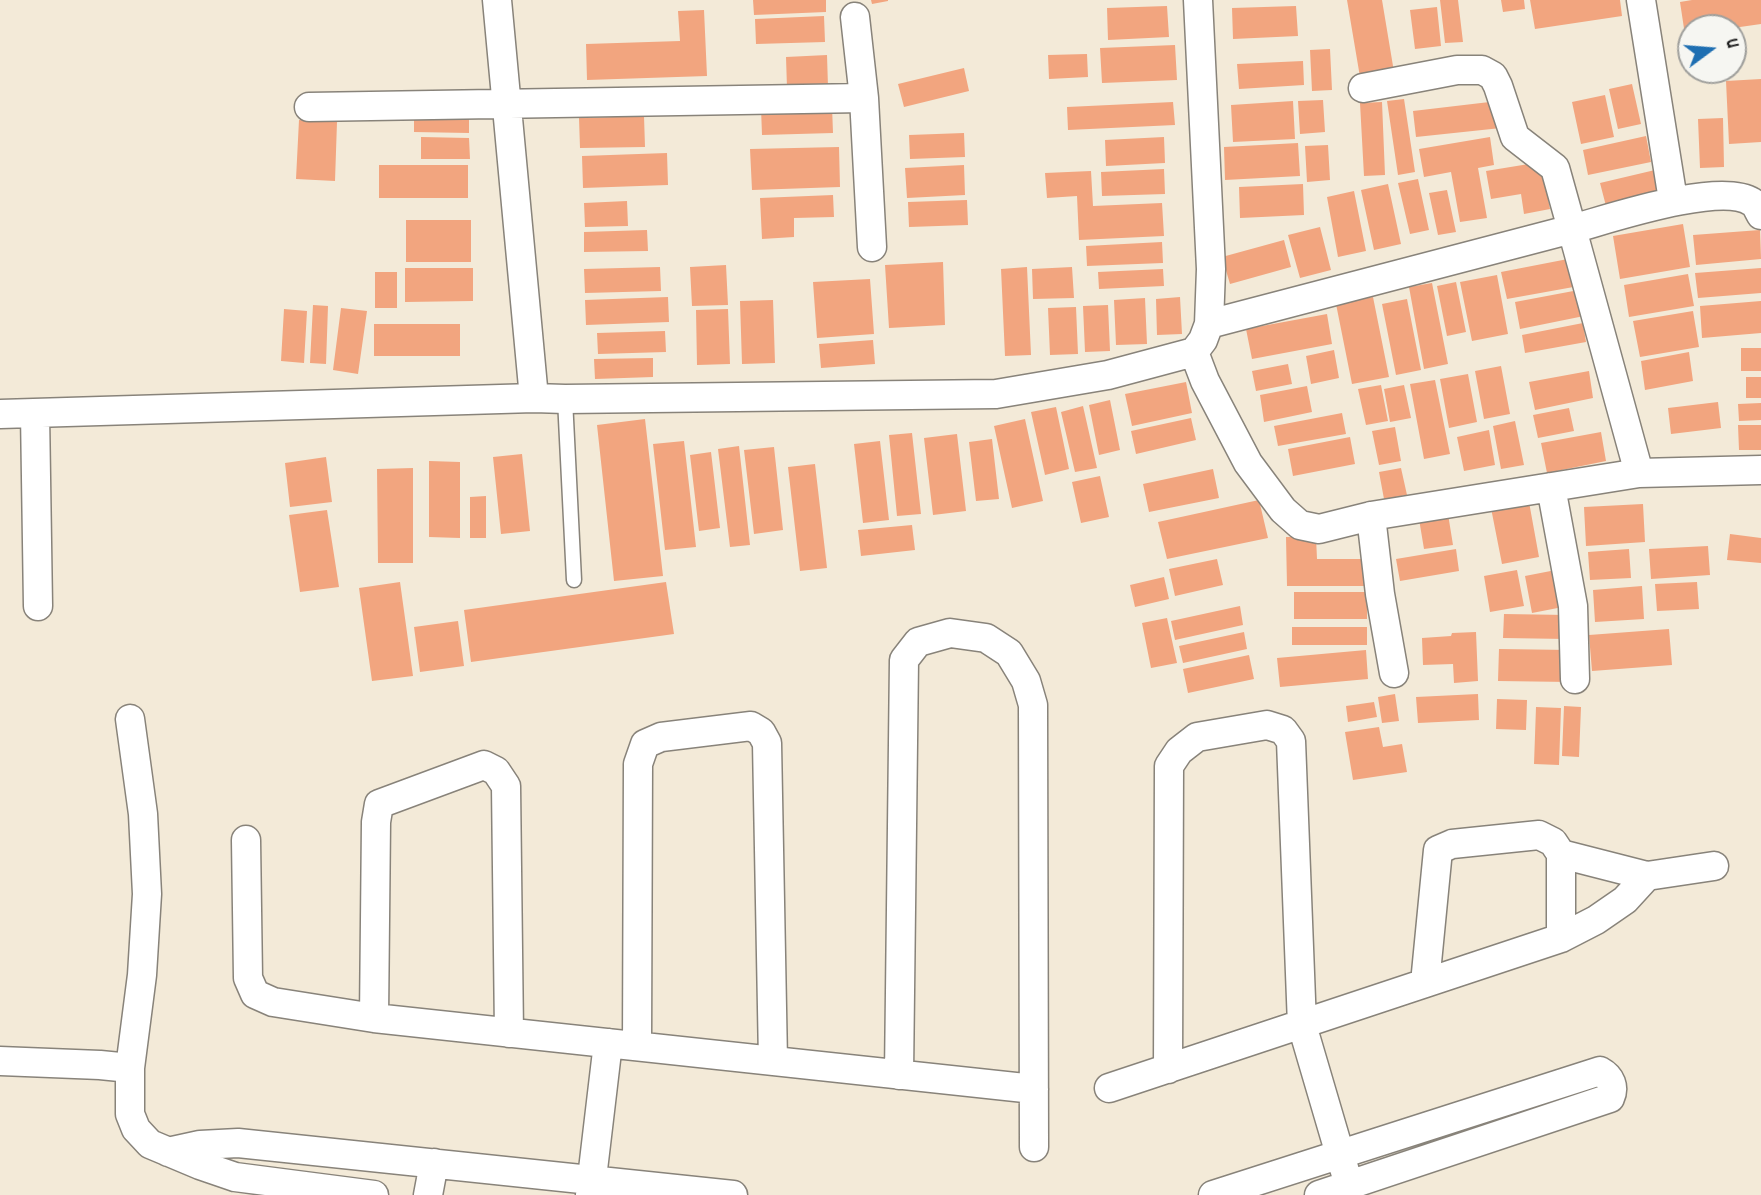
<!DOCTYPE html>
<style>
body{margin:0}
#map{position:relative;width:1761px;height:1195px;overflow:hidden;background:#f3ead8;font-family:Dekko,sans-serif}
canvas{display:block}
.north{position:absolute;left:1677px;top:14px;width:70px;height:70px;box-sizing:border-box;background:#f6f6f2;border:2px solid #9f9f9c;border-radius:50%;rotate:74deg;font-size:19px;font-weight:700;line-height:28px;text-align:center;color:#1c1c1c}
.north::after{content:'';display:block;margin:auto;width:24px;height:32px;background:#1f6fb2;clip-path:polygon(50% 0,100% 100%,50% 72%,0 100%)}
</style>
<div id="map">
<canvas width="1761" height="1195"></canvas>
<div class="north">U</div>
</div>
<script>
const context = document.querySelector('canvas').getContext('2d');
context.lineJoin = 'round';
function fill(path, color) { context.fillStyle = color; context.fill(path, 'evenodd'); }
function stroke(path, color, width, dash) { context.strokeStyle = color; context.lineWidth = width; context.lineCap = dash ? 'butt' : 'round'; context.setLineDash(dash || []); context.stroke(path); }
fill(new Path2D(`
 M753,0h73v12l-72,3z
 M871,0h17v1l-16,3z
 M1347,0h35l12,72 -34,5z
 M1440,0h18l5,42 -18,1z
 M1501,0h23l1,9 -22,3z
 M1530,0h90l2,16 -87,13z
 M1692,0h69v24l-28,4h-42v6l-6,1 -5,-33z
 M1167,6l2,31 -61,3 -1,-32z
 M1296,6l2,30 -65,3 -1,-31z
 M1437,7l4,39 -26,3 -5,-39z
 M704,10l3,66 -120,4 -1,-36 94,-3 -2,-30z
 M824,16l1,26 -69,2 -1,-25z
 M1175,45l2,35 -75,3 -2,-35z
 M1330,49l2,41 -20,1 -2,-41z
 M1087,54l1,23 -39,2 -1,-24z
 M827,55l1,32 -41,1 -1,-31z
 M1303,61l1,24 -65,4 -2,-25z
 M964,68l5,23 -65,16 -6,-23z
 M1761,79v63l-32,2 -3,-63z
 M1632,84l9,40 -23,5 -9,-40z
 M1605,95l9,42 -33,7 -9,-42z
 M1404,99l11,73 -17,3 -11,-74z
 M1323,100l2,32 -25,2 -2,-33z
 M1293,101l2,38 -62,3 -2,-37z
 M1498,101l3,27 -85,9 -3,-26z
 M1173,102l2,23 -107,5 -1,-23z
 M1382,102l3,73 -21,1 -4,-73z
 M832,106l1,27 -71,2 -1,-27z
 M414,108h55v25l-55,-1z
 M644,116l1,31 -65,1 -1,-30z
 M1723,118l1,49 -24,1 -2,-49z
 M299,120l38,2 -2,59 -39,-2z
 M964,133l1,24 -55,2 -1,-24z
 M1646,136l5,26 -63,13 -5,-25z
 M421,137l48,1 1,21h-49z
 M1164,137l1,26 -59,3 -1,-26z
 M1490,137l4,28 -16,3 9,50 -27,4 -9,-50 -27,5 -5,-28z
 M1298,143l2,33 -75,4 -1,-33z
 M1328,145l2,35 -23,2 -2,-36z
 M839,147l1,40 -88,3 -2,-41z
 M667,153l1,32 -85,3 -1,-32z
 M1541,162l9,47 -26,5 -3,-20 -30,5 -5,-28z
 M379,165h89v33h-89z
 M964,165l1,30 -58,3 -2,-30z
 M1164,169l1,25 -63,2 -1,-24z
 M1655,170l6,24 -55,12 -6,-23z
 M1091,171l2,35 69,-3 2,33 -85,4 -2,-44 -30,2 -2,-25z
 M1418,179l11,51 -19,4 -12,-51z
 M1303,184l1,31 -64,3 -1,-31z
 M1388,184l13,60 -27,6 -13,-60z
 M1447,190l9,42 -18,3 -9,-42z
 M1354,191l12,60 -28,6 -11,-60z
 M833,195l1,22 -40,1v19l-32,2 -2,-41z
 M967,200l1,25 -59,2 -1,-25z
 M627,201l1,25 -43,1 -1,-24z
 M406,220h65v42h-65z
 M1683,224l7,43 -70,12 -7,-43z
 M1320,227l11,43 -31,8 -12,-43z
 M647,230l1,21 -64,1v-20z
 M1760,230l1,29 -65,6 -3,-30z
 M1284,240l7,27 -61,17 -8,-27z
 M1162,242l1,21 -76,3 -1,-20z
 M1573,258l6,28 -72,13 -6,-27z
 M943,262l2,63 -56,3 -4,-63z
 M726,265l2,40 -36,1 -2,-39z
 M660,267l1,24 -76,2 -1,-24z
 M1027,267l4,88 -26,1 -4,-87z
 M1072,267l2,31 -41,1 -1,-30z
 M405,268h68v33l-68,1z
 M1761,268v25l-63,5 -3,-25z
 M1163,269l1,17 -65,3 -1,-17z
 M375,272h22v36h-22z
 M1688,274l6,32 -65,11 -5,-32z
 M1497,275l11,59 -36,7 -12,-59z
 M870,279l4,55 -57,4 -4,-56z
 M1456,282l10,50 -19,4 -10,-50z
 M1432,283l16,81 -24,5 -15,-82z
 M1584,289l5,26 -69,14 -5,-27z
 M668,297l1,25 -83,3 -1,-25z
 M1180,297l2,37 -25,1 -1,-36z
 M1373,297l16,80 -37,7 -16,-80z
 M1145,298l2,46 -31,1 -2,-45z
 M1407,299l14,71 -25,5 -14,-71z
 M773,300l2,63 -33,1 -2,-63z
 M1761,301v32l-59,5 -2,-32z
 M313,305l15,1 -2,58 -16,-1z
 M1108,305l2,46 -25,1 -2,-46z
 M1076,307l2,47 -28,1 -2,-47z
 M341,308l26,3 -9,63 -25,-4z
 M284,309l23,2 -3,52 -23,-2z
 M728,309l2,55 -33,1 -1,-55z
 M1693,311l6,36 -59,10 -7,-36z
 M1327,314l5,30 -80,15 -6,-30z
 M1583,323l3,19 -61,11 -3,-18z
 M374,324h86v32h-86z
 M665,331l1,21 -68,2 -1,-21z
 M873,340l2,24 -54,4 -2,-24z
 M1741,348h20v23h-20z
 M1334,350l5,28 -28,6 -5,-28z
 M1689,352l4,29 -48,9 -4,-29z
 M653,358v19l-58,2 -1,-20z
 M1288,364l4,20 -36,7 -4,-20z
 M1501,366l9,48 -26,5 -9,-48z
 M1589,371l4,27 -58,12 -6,-28z
 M1468,374l9,48 -28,6 -9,-49z
 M1746,377h15v21h-15z
 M1435,380l15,74 -26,5 -14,-75z
 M1186,382l6,31 -60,13 -7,-32z
 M1381,385l7,36 -22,4 -8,-36z
 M1404,385l7,33 -21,4 -6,-33z
 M1307,386l5,26 -48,10 -4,-27z
 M1110,400l10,50 -21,5 -10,-50z
 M1718,402l3,26 -50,6 -3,-26z
 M1761,403v17l-22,1 -1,-17z
 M1083,406l14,62 -22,4 -14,-60z
 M1056,407l13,62 -24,6 -14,-63z
 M1569,408l5,23 -36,7 -5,-23z
 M1342,413l4,21 -68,12 -4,-20z
 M1191,418l5,22 -60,14 -5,-23z
 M645,419l18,157 -49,5 -17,-156z
 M1025,419l18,82 -31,7 -18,-82z
 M1515,421l9,44 -23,4 -8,-43z
 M1738,425h23v25h-22z
 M1395,427l6,34 -22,4 -7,-34z
 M1489,430l6,35 -31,6 -7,-34z
 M1601,432l5,29 -59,12 -6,-30z
 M912,433l9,81 -24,2 -8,-81z
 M957,434l9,77 -33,4 -9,-77z
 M1350,437l5,27 -62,12 -5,-27z
 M992,439l7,60 -23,2 -7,-59z
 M684,441l12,106 -31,3 -12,-106z
 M880,441l9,79 -26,3 -9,-79z
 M739,446l11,99 -20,2 -12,-98z
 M774,447l9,83 -29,4 -10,-84z
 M711,452l9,76 -21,3 -9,-76z
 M522,454l8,77 -29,3 -8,-77z
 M326,457l6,45 -42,5 -5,-44z
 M429,461l31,1v76l-31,-1z
 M815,464l12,104 -27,3 -12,-104z
 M413,468v95h-35l-1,-94z
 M1401,468l6,27 -23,4 -5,-27z
 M1213,469l6,29 -70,14 -6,-28z
 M1100,476l9,41 -28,6 -9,-41z
 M486,496v42h-16v-41z
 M1259,500l9,38 -101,21 -9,-37z
 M1529,502l10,55 -37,7 -11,-56z
 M1643,504l2,38 -59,4 -2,-39z
 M327,510l12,77 -39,5 -11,-77z
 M1448,514l5,31 -29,4 -5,-30z
 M912,525l3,25 -54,6 -3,-26z
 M1730,534l31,4v25l-34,-3z
 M1286,537h30l1,22h52v27h-82z
 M1708,546l2,29 -59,4 -2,-30z
 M1456,549l3,22 -59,10 -4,-22z
 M1629,549l2,29 -41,2 -2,-28z
 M1217,559l6,26 -48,11 -6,-27z
 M1561,569l7,37 -36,7 -7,-37z
 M1517,570l7,36 -34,6 -6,-36z
 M1164,577l5,22 -34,8 -5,-22z
 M400,582l13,94 -41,5 -13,-93z
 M666,582l8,52 -203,28 -7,-52z
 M1697,582l2,27 -42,2 -2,-27z
 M1642,586l2,33 -49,3 -2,-32z
 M1294,592h73v27h-73z
 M1240,606l3,19 -68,15 -4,-19z
 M1504,614l63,1v24l-64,-1z
 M1167,618l10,45 -26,5 -9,-45z
 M458,621l6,45 -44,6 -6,-45z
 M1292,627h75v18h-75z
 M1669,629l3,36 -80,6 -3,-36z
 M1244,632l3,17 -64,14 -4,-17z
 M1476,632l2,49 -24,2 -1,-19 -30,1 -1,-27 29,-2 1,-3z
 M1499,649l71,1v32l-72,-1z
 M1366,650l2,29 -88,8 -3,-29z
 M1249,655l5,24 -66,14 -5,-24z
 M1395,694l4,27 -17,2 -4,-26z
 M1478,694l1,26 -61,3 -2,-26z
 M1497,699l30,1 -1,30 -30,-1z
 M1374,702l3,15 -29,5 -2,-16z
 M1564,706l17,1 -2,50 -17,-1z
 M1536,707l25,1 -2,57 -25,-1z
 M1379,727l4,20 19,-3 5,28 -54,8 -8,-48z`), '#f2a57f');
const service = new Path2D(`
 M565,399l9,181`);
const minor = new Path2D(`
 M497,0l37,398
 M1641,0l32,200
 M855,17l9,81 8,149
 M1363,88l94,-18h25l11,6 5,10 17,51 40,31 17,61c37,-10 148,-48 180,-27 4,2 6,8 9,13
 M309,107l555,-9
 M1209,324l363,-95 67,244
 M1194,352l11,29 43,82 35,47 17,15 19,4 52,-13 268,-43 122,-3
 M35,413l3,193
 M0,414l534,-16 31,1 431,-5 112,-19 86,-23 9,-12 6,-16 2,-55 -13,-269
 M1551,487l22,119 2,73
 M1371,516l9,78 14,79
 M130,719l13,95 4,80 -5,81 -12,93v46l6,15 14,15 50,21 35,12 139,18
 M246,840l2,138 7,16 18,8 101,16 660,71
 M1561,854l86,22 67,-10
 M1425,983l13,-133 14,-6 87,-9 14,7 8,12v84
 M374,1018l2,-196 3,-18 105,-39 12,6 10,15 3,247
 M637,1046l1,-282 7,-20 16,-7 90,-11 10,6 6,11 6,318
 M0,1061l100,4 30,3
 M1168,1069l1,-303 10,-15 18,-14 70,-12 16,5 8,11 11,284 47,160
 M899,1075l5,-415 14,-18 32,-9 36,5 23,15 17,28 7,24 1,442
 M1109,1088l452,-150 35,-18 29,-20 22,-24
 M168,1152l32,-7 38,-2 495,52
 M428,1195l6,-32
 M590,1195l18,-152
 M1213,1195l387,-124c11,6 15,16 10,27l-291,97`);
stroke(service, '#88837a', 17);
stroke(minor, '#88837a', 31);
stroke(service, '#fff', 14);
stroke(minor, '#fff', 28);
</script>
